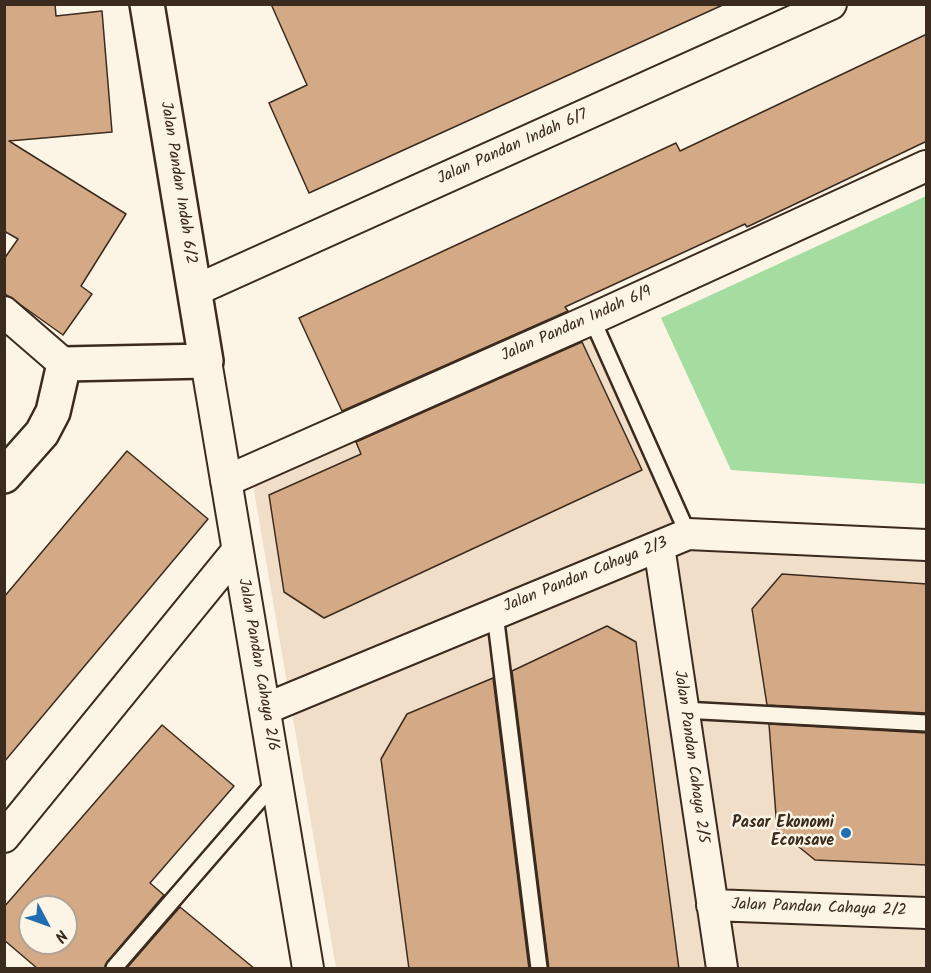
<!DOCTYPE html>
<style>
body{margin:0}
#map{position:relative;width:931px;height:973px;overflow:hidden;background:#fcf5e5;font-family:Kalam,sans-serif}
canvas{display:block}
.frame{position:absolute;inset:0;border:6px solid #3b2a1e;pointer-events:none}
.north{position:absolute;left:18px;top:895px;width:60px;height:60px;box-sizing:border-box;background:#fcf5e5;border:2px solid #afa495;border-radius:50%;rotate:131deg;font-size:16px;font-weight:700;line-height:24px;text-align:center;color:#3b2a1e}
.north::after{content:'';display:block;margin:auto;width:21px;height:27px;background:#1f6fb2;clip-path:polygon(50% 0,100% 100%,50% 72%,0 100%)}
</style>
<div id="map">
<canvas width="931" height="973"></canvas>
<div class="frame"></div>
<div class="north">N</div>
</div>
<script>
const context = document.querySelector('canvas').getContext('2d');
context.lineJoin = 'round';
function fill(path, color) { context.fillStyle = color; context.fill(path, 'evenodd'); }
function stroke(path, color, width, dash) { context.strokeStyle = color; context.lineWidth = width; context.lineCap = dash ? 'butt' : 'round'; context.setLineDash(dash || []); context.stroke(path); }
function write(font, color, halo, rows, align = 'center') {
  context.font = font + ' Kalam,sans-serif'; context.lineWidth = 5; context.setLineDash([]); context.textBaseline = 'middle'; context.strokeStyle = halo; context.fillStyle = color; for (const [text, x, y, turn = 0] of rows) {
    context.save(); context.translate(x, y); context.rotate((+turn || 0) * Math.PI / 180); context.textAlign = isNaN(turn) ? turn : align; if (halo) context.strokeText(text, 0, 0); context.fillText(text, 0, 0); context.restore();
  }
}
fill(new Path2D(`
 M590,336l96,213 240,12v407h-590l-83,-483z`), '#f0dec8');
fill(new Path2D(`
 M926,196v288l-195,-14 -70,-152z`), '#a5dca0');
const building = new Path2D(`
 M4,4h51l1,12 46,-5 10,121 -103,9 117,73 -45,72 11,8 -29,41 -59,-42v-34l14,-20 -14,-8z
 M271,4h454l-416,189 -40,-90 38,-18z
 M927,34v107l-180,86 -2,-3 -180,83 3,4 -226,100 -43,-93 377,-175 4,8z
 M582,342l60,128 -318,148 -40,-26 -15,-97 92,-41 -5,-12z
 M127,451l81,68 -204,243v-165z
 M782,574l145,10v129l-160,-8 -15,-96z
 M607,626l29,16 43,327h-130l-37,-298z
 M493,678l36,291h-120l-28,-210 26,-45z
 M769,724l158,9v132l-112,-5 -38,-31z
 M162,725l72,61 -84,97 14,12 -57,67 -2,7h-67l-34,-29v-33zM30,907h36v36h-36z
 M180,907l75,62h-129z`);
fill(building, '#d4aa86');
stroke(building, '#3b2a1e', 1.5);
const service = new Path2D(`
 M592,319l96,215
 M495,614l44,354
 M683,710l243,13
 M114,968l162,-187`);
const minor = new Path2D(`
 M194,291l637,-287
 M4,312l60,52
 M206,361l102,607
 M226,481l366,-162 334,-153
 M659,546l63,422
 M265,709l423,-175 238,11
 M4,837l233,-286
 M712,905l214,8`);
const tertiary = new Path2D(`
 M4,476l38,-43 11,-21 11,-48 142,-3 -59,-357`);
stroke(service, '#3b2a1e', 20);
stroke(minor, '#3b2a1e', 34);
stroke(tertiary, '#3b2a1e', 38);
stroke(service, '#fcf5e5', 15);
stroke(minor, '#fcf5e5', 30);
stroke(tertiary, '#fcf5e5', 33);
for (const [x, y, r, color] of [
 [846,833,6,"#1f6fb2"]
]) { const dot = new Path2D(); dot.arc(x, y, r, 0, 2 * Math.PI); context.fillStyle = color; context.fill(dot); stroke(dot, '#fcf5e5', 2); }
write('16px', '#3b2a1e', '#fcf5e5', [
 ["Jalan Pandan Indah 6/7",513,148,-24],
 ["Jalan Pandan Indah 6/2",177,183,81],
 ["Jalan Pandan Indah 6/9",577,325,-24],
 ["Jalan Pandan Cahaya 2/3",586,576,-22],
 ["Jalan Pandan Cahaya 2/6",257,665,80],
 ["Jalan Pandan Cahaya 2/5",690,757,82],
 ["Jalan Pandan Cahaya 2/2",819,909,2]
]);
write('bold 16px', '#3b2a1e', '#fcf5e5', [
 ["Pasar Ekonomi",834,824],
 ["Econsave",834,842]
], 'right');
</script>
